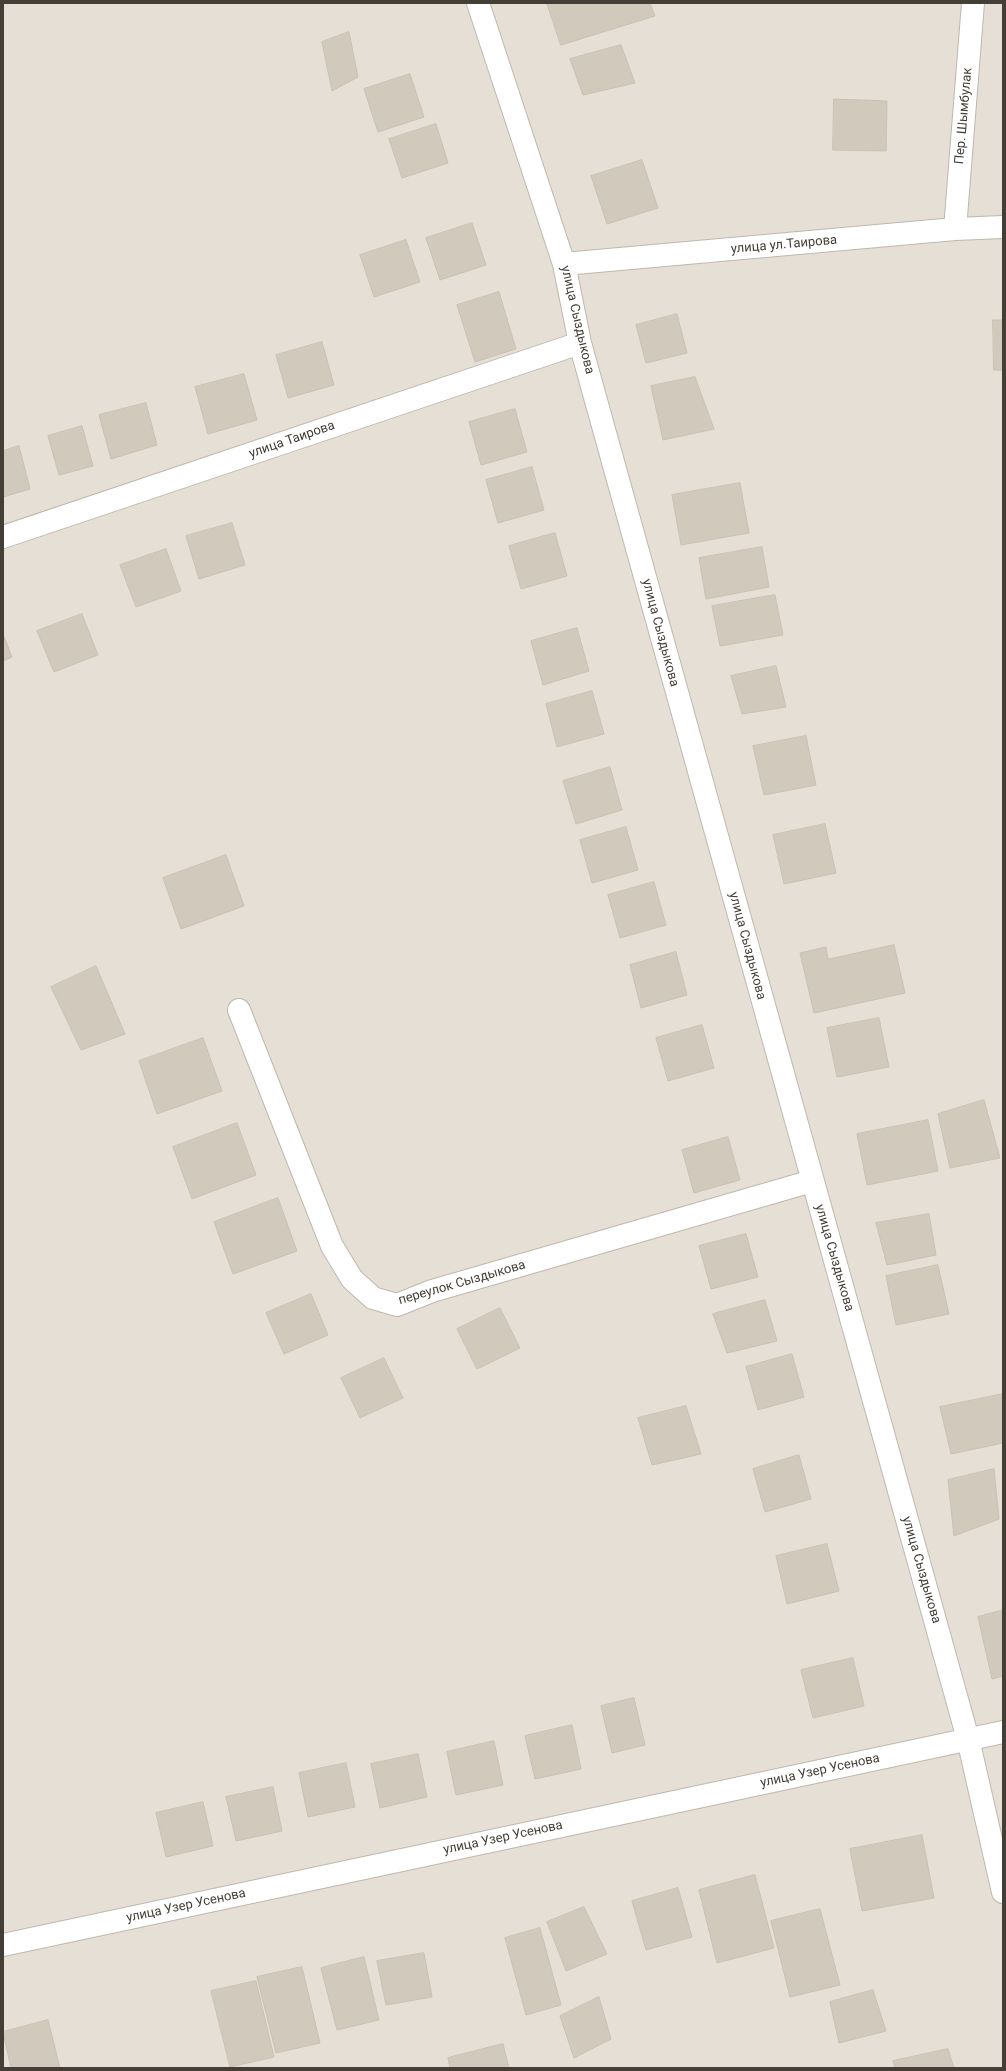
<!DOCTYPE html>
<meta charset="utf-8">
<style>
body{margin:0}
#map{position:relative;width:1006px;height:2071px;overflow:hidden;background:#f1eee6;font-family:Roboto,sans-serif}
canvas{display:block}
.frame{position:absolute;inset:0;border:4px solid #433e36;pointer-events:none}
</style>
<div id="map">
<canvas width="1006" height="2071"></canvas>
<div class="frame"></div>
</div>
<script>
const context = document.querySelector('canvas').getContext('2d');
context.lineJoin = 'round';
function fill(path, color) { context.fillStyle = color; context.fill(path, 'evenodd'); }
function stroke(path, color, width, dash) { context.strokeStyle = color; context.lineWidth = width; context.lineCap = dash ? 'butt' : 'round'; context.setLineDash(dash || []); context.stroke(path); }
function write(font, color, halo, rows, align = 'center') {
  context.font = font + ' Roboto,sans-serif'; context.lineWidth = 3.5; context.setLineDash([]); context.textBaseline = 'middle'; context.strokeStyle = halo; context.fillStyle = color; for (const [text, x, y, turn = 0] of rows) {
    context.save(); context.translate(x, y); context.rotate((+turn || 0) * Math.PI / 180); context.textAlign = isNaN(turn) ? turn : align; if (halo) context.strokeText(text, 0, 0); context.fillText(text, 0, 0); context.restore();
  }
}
fill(new Path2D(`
 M3,3h1000v2065h-1000z`), '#e5dfd5');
const building = new Path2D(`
 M547,3h103l5,13 -94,29z
 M349,32l9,45 -26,14 -10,-49z
 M621,45l14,38 -52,12 -13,-36z
 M410,74l14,43 -46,15 -14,-43z
 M834,99l53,2 -1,50 -53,-1z
 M436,124l12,39 -46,15 -13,-39z
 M642,160l16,48 -51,16 -16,-48z
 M472,223l14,42 -46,15 -14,-42z
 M406,240l14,42 -46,15 -14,-42z
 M499,292l17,57 -41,13 -18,-57z
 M677,314l10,39 -41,10 -10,-38z
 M993,320h10v50h-9z
 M322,342l12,43 -46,13 -12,-43z
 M244,374l13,46 -49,14 -13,-47z
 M695,377l19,52 -51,11 -12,-54z
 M146,403l11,42 -46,14 -12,-44z
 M515,409l12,43 -46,13 -12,-43z
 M82,426l11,40 -34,9 -11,-39z
 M19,446l11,43 -27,8v-46z
 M532,467l12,43 -46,13 -12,-43z
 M740,483l9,50 -68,12 -9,-50z
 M232,523l13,42 -46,14 -13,-43z
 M555,533l12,43 -46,13 -12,-43z
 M762,547l7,40 -63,12 -7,-41z
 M166,549l15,42 -45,16 -16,-42z
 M775,595l8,40 -63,11 -8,-40z
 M82,614l16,41 -44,17 -17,-41z
 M577,628l12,43 -46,14 -12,-44z
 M3,634l9,23 -9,4z
 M776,666l10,41 -44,7 -11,-38z
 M592,691l12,43 -47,13 -11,-43z
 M806,736l10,49 -52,10 -11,-49z
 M610,767l12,43 -46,14 -13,-43z
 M825,824l11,49 -52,11 -11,-49z
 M626,827l12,43 -46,13 -12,-43z
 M226,855l18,51 -63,23 -18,-51z
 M654,882l12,43 -46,13 -12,-43z
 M894,945l11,48 -91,20 -14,-60 26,-6 2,12z
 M676,952l11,43 -46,13 -11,-43z
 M96,966l29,68 -44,16 -30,-63z
 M879,1018l10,49 -52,10 -10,-49z
 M702,1025l12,43 -46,13 -12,-43z
 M203,1038l19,53 -65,23 -18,-53z
 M984,1100l16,58 -50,10 -12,-54z
 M928,1120l10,51 -71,14 -10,-51z
 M237,1123l19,52 -64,24 -19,-52z
 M728,1137l12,43 -46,13 -12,-43z
 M278,1198l19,53 -64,23 -19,-52z
 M929,1214l7,41 -49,10 -11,-42z
 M746,1234l12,43 -47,12 -12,-43z
 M938,1265l11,49 -53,11 -10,-49z
 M311,1294l17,41 -44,19 -18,-41z
 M765,1300l12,41 -50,12 -14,-39z
 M500,1308l20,40 -43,21 -20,-40z
 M792,1354l12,43 -46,13 -12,-43z
 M384,1358l19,40 -43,20 -19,-40z
 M1003,1394v49l-52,11 -11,-47z
 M686,1406l15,48 -49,11 -14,-47z
 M799,1455l12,44 -46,13 -12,-43z
 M994,1469l5,50 -45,17 -6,-56z
 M827,1544l12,47 -52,13 -11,-48z
 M1003,1610v66l-11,3 -14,-62z
 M853,1658l11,48 -51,12 -12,-48z
 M634,1698l11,47 -33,8 -11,-47z
 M572,1725l9,44 -46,10 -10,-43z
 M494,1741l9,44 -47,10 -9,-43z
 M418,1754l9,43 -47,11 -9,-44z
 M346,1763l9,44 -47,10 -9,-44z
 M273,1787l9,44 -46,10 -10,-44z
 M203,1802l10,44 -47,11 -10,-44z
 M922,1835l12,63 -72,13 -12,-62z
 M755,1875l19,73 -57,15 -18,-73z
 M678,1888l14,49 -46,13 -14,-49z
 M584,1907l23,47 -41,17 -19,-49z
 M820,1909l20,76 -50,12 -19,-76z
 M540,1928l21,77 -35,10 -21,-77z
 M424,1953l8,44 -46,8 -9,-44z
 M364,1957l15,63 -42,10 -16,-62z
 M302,1967l18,76 -44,10 -19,-76z
 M256,1981l18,76 -44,10 -19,-76z
 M873,1990l13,41 -47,12 -9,-41z
 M599,1997l12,42 -37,19 -14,-42z
 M48,2020l12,48h-49l-8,-36z
 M503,2044l6,24h-59l-2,-10z
 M948,2049l6,19h-59l-2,-7z`);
fill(building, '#d2c9bd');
stroke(building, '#ccc0b1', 1);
const minor = new Path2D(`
 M478,3l86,261 16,79 388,1396 35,153
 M955,229l18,-226
 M564,264l391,-35 48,-2
 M3,537l577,-194
 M239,1010l93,236 20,33 21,19 24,7 35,-14 380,-110
 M3,1945l1000,-213`);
stroke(minor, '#bfb8ad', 24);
stroke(minor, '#fff', 22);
write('13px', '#433e36', '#fff', [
 ["Пер. Шымбулак",964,116,-85],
 ["улица ул.Таирова",784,245,-5],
 ["улица Сыздыкова",577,320,77],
 ["улица Таирова",292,440,-19],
 ["улица Сыздыкова",660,633,75],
 ["улица Сыздыкова",747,946,75],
 ["улица Сыздыкова",834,1258,74],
 ["переулок Сыздыкова",462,1283,-16],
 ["улица Сыздыкова",921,1570,74],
 ["улица Узер Усенова",820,1771,-12],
 ["улица Узер Усенова",503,1838,-12],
 ["улица Узер Усенова",186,1906,-12]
]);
</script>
